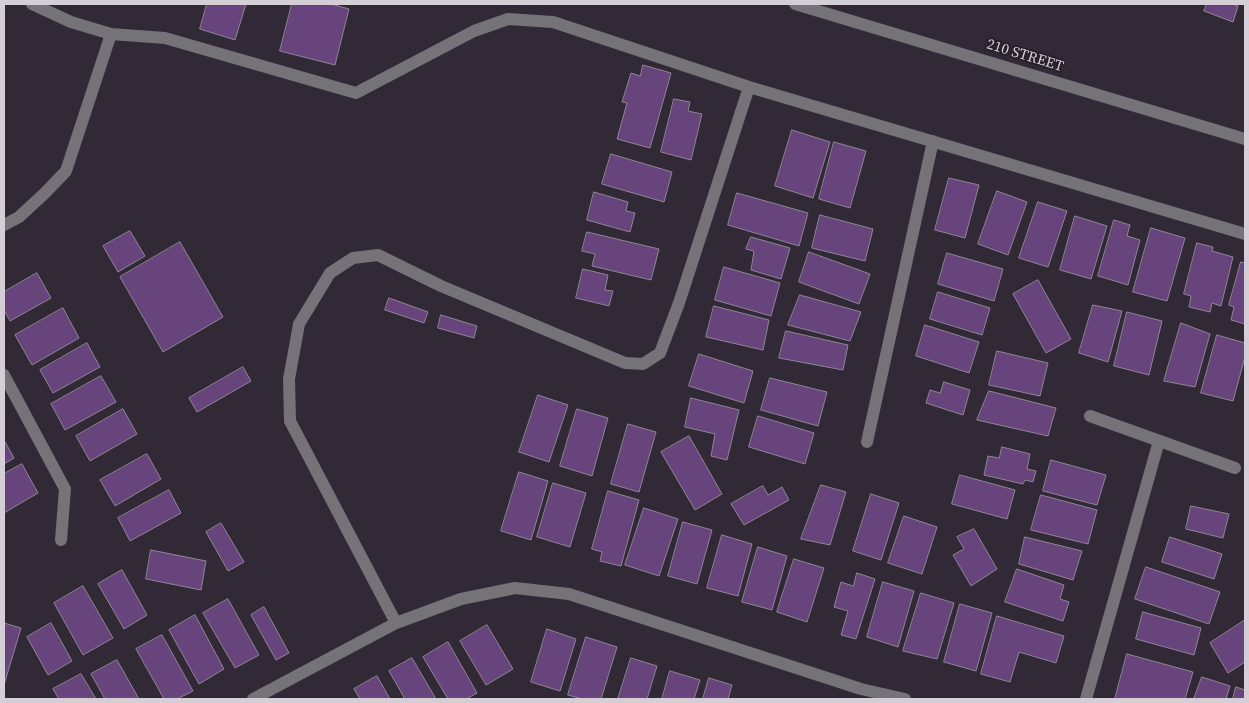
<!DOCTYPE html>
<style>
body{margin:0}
#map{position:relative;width:1249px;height:703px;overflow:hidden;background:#312935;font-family:"Source Serif 4",serif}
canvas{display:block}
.frame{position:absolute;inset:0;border:5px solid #d4cfd7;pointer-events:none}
</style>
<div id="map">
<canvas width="1249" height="703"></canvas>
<div class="frame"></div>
</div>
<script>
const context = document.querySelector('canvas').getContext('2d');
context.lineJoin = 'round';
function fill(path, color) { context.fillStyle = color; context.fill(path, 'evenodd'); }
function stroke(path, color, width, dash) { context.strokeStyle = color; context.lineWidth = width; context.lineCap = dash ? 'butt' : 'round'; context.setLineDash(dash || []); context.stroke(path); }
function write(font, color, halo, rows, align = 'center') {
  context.font = font + ' "Source Serif 4",serif'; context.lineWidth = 4; context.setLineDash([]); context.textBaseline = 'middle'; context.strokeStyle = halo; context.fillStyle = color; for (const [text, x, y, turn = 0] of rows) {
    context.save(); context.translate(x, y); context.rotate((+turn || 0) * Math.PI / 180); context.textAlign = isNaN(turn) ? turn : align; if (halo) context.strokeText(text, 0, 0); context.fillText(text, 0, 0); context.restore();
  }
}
const building = new Path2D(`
 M207,4h39l-11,36 -35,-11z
 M292,4h39l18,5 -14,56 -55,-14z
 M1207,4h26l5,2 -5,16 -29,-11z
 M643,65l28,8 -21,75 -33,-9 10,-36 -5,-1 9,-29 9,3z
 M674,99l16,3 -2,9 14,3 -11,46 -30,-8z
 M792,130l38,12 -17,56 -38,-12z
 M834,142l32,9 -16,57 -31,-9z
 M611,154l61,18 -8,30 -62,-18z
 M949,178l30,7 -14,53 -30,-8z
 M997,191l30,11 -19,53 -30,-11z
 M594,192l34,10 -2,9 9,2 -5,19 -43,-12z
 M737,193l71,20 -9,33 -71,-21z
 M1038,202l29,9 -19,56 -29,-9z
 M820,215l53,14 -8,32 -53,-13z
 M1075,216l32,10 -16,53 -31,-9z
 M1114,220l16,5 -3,11 13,4 -12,45 -30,-9z
 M1151,228l34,10 -18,63 -34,-9z
 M130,231l15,25 -27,16 -15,-26z
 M587,232l72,17 -8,31 -59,-14 3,-12 -13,-3z
 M751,237l39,11 -9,31 -30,-9 3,-19 -8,-2z
 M180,242l43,75 -60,35 -43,-75z
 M1197,243l16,4 -1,4 21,6 -12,49 -9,-3 -2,9 -21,-5 2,-11 -7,-2z
 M809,252l61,22 -11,30 -60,-22z
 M947,253l56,16 -9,32 -56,-17z
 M1241,262l4,1v61l-14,-4 3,-13 -5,-2z
 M724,267l56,16 -9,33 -56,-16z
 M583,269l25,6 -3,15 8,1 -4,15 -33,-8z
 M37,273l14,25 -41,23 -6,-11v-18z
 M1038,280l33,59 -25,14 -33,-59z
 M938,292l52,16 -8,27 -52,-16z
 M800,295l61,17 -11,29 -62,-16z
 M389,298l39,14 -4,11 -39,-13z
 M1093,305l29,6 -14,51 -29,-9z
 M714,306l55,14 -6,30 -57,-13z
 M63,308l16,30 -47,27 -17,-30z
 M1127,312l35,9 -13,54 -35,-9z
 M441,315l36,11 -3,12 -36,-10z
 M1181,323l29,11 -15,53 -31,-6z
 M925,325l54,17 -10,31 -53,-17z
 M786,331l62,14 -5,25 -64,-12z
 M1217,335l28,8v14l-12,44 -32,-8z
 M87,343l13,24 -47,26 -13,-23z
 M997,351l51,12 -8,33 -51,-11z
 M699,354l54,17 -9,32 -55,-17z
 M243,367l8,14 -54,31 -8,-14z
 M101,376l15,26 -51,28 -14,-26z
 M770,378l57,14 -9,34 -57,-16z
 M944,382l26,8 -7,25 -37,-12 4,-13 10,3z
 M989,391l67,17 -8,28 -71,-16z
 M538,395l30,10 -19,57 -30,-10z
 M691,398l48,12 -12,50 -16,-4 4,-22 -30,-7z
 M123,409l14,25 -47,27 -14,-25z
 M577,409l31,9 -16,58 -32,-10z
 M758,416l56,17 -9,31 -56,-17z
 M628,424l28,8 -17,60 -28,-8z
 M689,436l33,58 -27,16 -34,-58z
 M4,440l10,18 -10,6z
 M1002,447l28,7 -3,15 9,2 -3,11 -8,-2 -2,4 -39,-9 4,-19 11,2z
 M147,454l14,25 -46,27 -15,-26z
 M1051,460l55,15 -9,30 -54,-14z
 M22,464l16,29 -34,20v-39z
 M519,472l29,9 -17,59 -30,-9z
 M960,475l55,15 -8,29 -55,-15z
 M553,483l33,10 -16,54 -33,-10z
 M821,485l25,7 -16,53 -29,-6z
 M763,486l5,9 14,-8 7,13 -45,25 -13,-21z
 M169,490l12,23 -51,28 -12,-23z
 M608,491l31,9 -18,66 -21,-5 2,-9 -10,-3z
 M871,494l28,9 -18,57 -28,-9z
 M1041,495l56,15 -9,34 -57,-14z
 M1191,506l38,8 -6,24 -37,-9z
 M644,508l34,11 -19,57 -34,-11z
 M904,516l33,11 -15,47 -34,-11z
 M683,522l29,8 -15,54 -29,-8z
 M221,523l23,39 -16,9 -22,-39z
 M974,529l23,40 -26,17 -18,-31 11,-6 -7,-12z
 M722,535l30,9 -14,52 -31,-8z
 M1025,537l57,14 -9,29 -54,-16z
 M1170,537l52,17 -8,25 -52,-17z
 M758,547l29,9 -15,54 -30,-8z
 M151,550l55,11 -5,29 -55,-11z
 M794,559l30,9 -17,54 -30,-10z
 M1146,567l74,25 -11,32 -74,-25z
 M1017,569l47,16 -4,14 9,3 -6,19 -58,-19z
 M122,570l25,45 -23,14 -26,-45z
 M857,573l18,6 -19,60 -15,-4 7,-24 -14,-4 7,-25 12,4z
 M883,582l31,9 -16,56 -31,-10z
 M83,586l30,52 -30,17 -29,-52z
 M921,593l33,10 -17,56 -34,-8z
 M228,599l31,56 -24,13 -32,-55z
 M960,604l32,9 -16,58 -32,-9z
 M264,607l25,46 -13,7 -25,-45z
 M1143,612l58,16 -7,27 -58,-16z
 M195,615l29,54 -25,15 -30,-54z
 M997,616l67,20 -8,27 -37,-11 -9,30 -29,-8z
 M1245,620v42l-17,11 -18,-30z
 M4,623l17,5 -17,57z
 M51,623l21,38 -24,14 -21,-38z
 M487,625l26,44 -27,16 -26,-44z
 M547,629l29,10 -16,52 -29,-9z
 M162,635l31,56 -16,8h-13l-28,-50z
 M586,637l31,10 -16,52h-19l-14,-4z
 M448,642l29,51 -11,6h-18l-25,-42z
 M1127,654l66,18 -8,27h-70z
 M412,658l24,41h-31l-16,-28z
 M631,658l26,8 -10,33h-29z
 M117,660l22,39h-34l-14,-25z
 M670,671l30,9 -6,19h-32z
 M81,674l15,25h-37l-6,-10z
 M377,676l13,23h-30l-6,-10z
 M1202,677l28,9 -4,13h-32z
 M709,678l23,7 -4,14h-25z
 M1236,687l9,3v9h-12z`);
fill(building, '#67447b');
stroke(building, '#8e8694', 1);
stroke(new Path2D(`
 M32,4l39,18 40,12 54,4 191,55 118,-62 34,-12 45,3 196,65 496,147
 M795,4l450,135
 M4,225l15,-8 26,-24 21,-22 45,-137
 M4,375l61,114 -4,51
 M1090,416l145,52
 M867,442l66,-301
 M396,623l-106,-202 -1,-42 10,-55 31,-51 23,-15 25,-3 63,31 184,77 18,1 17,-11 19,-50 70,-216
 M253,699l143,-76 65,-24 54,-11 54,6 292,95 44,10
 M1086,699l73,-258`), '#757278', 12);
write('15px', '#d4cfd7', '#27202b', [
 ["210 STREET",1025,56,17]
]);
</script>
